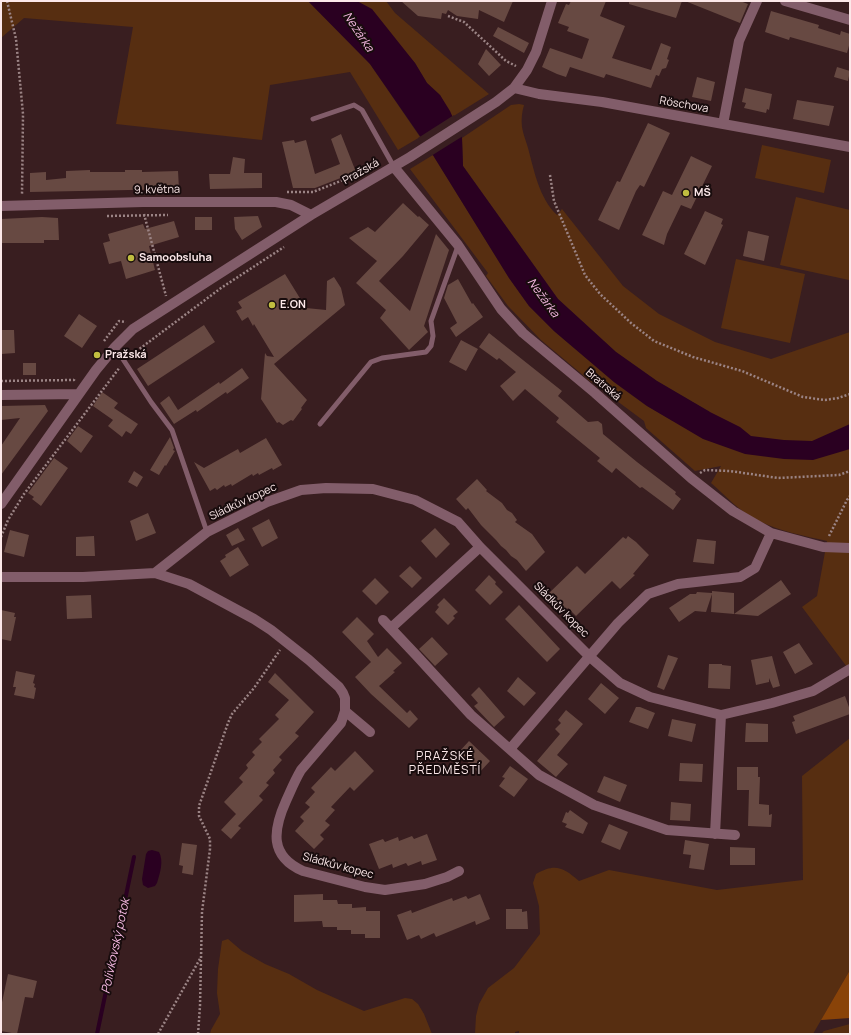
<!DOCTYPE html>
<meta charset="utf-8">
<style>
body{margin:0}
#map{position:relative;width:851px;height:1035px;overflow:hidden;background:#391e20;font-family:Manrope,sans-serif}
canvas{display:block}
.frame{position:absolute;inset:0;border:2px solid #fce8e9;pointer-events:none}
</style>
<div id="map">
<canvas width="851" height="1035"></canvas>
<div class="frame"></div>
</div>
<script>
const context = document.querySelector('canvas').getContext('2d');
context.lineJoin = 'round';
function fill(path, color) { context.fillStyle = color; context.fill(path, 'evenodd'); }
function stroke(path, color, width, dash) { context.strokeStyle = color; context.lineWidth = width; context.lineCap = dash ? 'butt' : 'round'; context.setLineDash(dash || []); context.stroke(path); }
function write(font, color, halo, rows, align = 'center') {
  context.font = font + ' Manrope,sans-serif'; context.lineWidth = 4; context.setLineDash([]); context.textBaseline = 'middle'; context.strokeStyle = halo; context.fillStyle = color; for (const [text, x, y, turn = 0] of rows) {
    context.save(); context.translate(x, y); context.rotate((+turn || 0) * Math.PI / 180); context.textAlign = isNaN(turn) ? turn : align; if (halo) context.strokeText(text, 0, 0); context.fillText(text, 0, 0); context.restore();
  }
}
fill(new Path2D(`
 M1,1h307l62,63 50,73 -22,13 -48,-78 -80,13 -8,55 -146,-16 17,-97 -109,-9 -23,20z
 M357,1h29l9,12 94,81 -37,23 -12,-22 -13,-12 -12,-20z
 M519,104l5,1c-2,7 -3,14 -2,22 1,7 4,14 6,21 6,22 11,50 29,67l5,-6 61,77 36,28 56,28 56,17 79,-27v339l-48,-64 15,-11 10,-55c-23,-5 -47,-10 -68,-20 -17,-7 -34,-26 -48,-38l10,-17 -26,5 -49,-43 -2,-7 -54,-40 -49,-41 -33,-34 -22,-30 2,-3 -78,-104 23,-14 76,123 20,28 25,25 60,51 33,24 26,15 37,-9 -53,-31 -41,-29 -58,-53 -95,-133 -1,-28 49,-33z
 M762,145l69,15 -7,33 -69,-15z
 M796,197l54,13v65l-1,5 -69,-15z
 M736,259l69,15 -15,69 -69,-15z
 M850,738v232l-37,64h-294v-3l-4,1v2h-40l1,-18 3,-12 9,-16 26,-20 26,-34 -1,-28 -6,-23 3,-9c19,-11 27,-7 43,7l30,-11 108,20 86,-10 -1,-104z
 M228,939l14,12 23,13 24,10 28,16 47,21 41,-13 7,1 6,5 6,10 8,20h-222l1,-4 9,-16 -3,-21 1,-24 4,-28z
 M850,1024v10h-29l3,-3z`), '#572e11');
fill(new Path2D(`
 M850,970v48l-29,2z`), '#894308');
fill(new Path2D(`
 M308,1h49l15,8 43,54 12,20 13,12 10,16 12,27 1,28 95,133 58,53 41,29 53,31 30,15 11,9 33,4 28,1 38,-17v25l-37,11 -29,-1 -39,-5 -42,-15 -56,-33 -33,-24 -60,-51 -25,-25 -20,-28 -78,-126 -61,-88z
 M152,850l7,2c5,9 1,21 -2,31l-2,3 -7,2 -5,-3 -1,-6 4,-25 2,-3z`), '#2a0021');
fill(new Path2D(`
 M454,115l9,21 -32,20 -13,-18z`), '#391e20');
stroke(new Path2D(`
 M97,1034l37,-177`), '#2a0021', 4);
fill(new Path2D(`
 M401,1h112l-9,21 -25,-12 -1,9 -21,-3 -9,-6 -2,4 -4,-1 -1,6 -23,-3z
 M571,1h35l-6,15 25,10 -13,32 39,12 10,-27 10,4 -4,12 2,1 -3,8 -4,1 -3,7 -3,-1 -5,13 -45,-14 -2,4 -34,-11 -4,10 -9,-3 -15,-7 8,-19 32,11 7,-20 -22,-8 2,-4 -11,-4 8,-19 3,1z
 M629,1h53l-6,17 -47,-14z
 M685,1h55l8,3 -8,19z
 M771,11l48,14 -1,3 22,7 1,-4 9,3v8l-3,11 -57,-16 -1,3 -24,-8z
 M498,27l31,16 -5,10 -31,-17z
 M486,49l15,16 -12,11 -11,-12z
 M837,67l13,4 -2,10 -14,-4z
 M697,77l18,5 -4,19 -19,-4z
 M745,88l27,6 -3,16 -2,-1 -1,4 -22,-5 2,-5 -4,-1z
 M797,100l37,6 -5,20 -36,-7z
 M648,123l22,10 -26,54 -4,-2 -4,6 -17,39 -21,-10 19,-39 3,1z
 M341,134l15,38 -41,16h-22l-11,-46 12,-2 1,3 11,-3 9,34 25,-10 -9,-25z
 M691,156l21,10 -21,43 -10,-4 -14,29 -3,11 -22,-10 21,-44 9,4z
 M233,157l12,2 -1,14h18v15l-52,1 -1,-15h21z
 M90,170v2h35v-2h17v2l36,-1 1,18 -149,3v-19l16,-1v8l20,-2v-7z
 M403,203l15,14 1,-1 10,9 -26,31 -24,25 31,30 26,-77 13,16 -25,76 4,6 -19,18 -29,-32 6,-8 -30,-27 21,-22 -28,-23 19,-11 7,5z
 M705,211l18,8 -2,5 2,1 -18,40 -21,-11z
 M258,216l4,11 -20,13 -7,-11 -1,-12z
 M42,217l16,1 1,22h-15v3h-43v-24z
 M195,217h17v13h-17z
 M174,221l5,16 -30,9 6,24 -29,9 -5,-18 -12,3 -6,-21 7,-2 -2,-7 35,-10 2,5z
 M748,231l21,5 -5,25 -21,-5z
 M285,274l21,34 20,2 1,-29 7,-4 7,11 4,17 -71,59 33,36 -6,8 1,1 -9,12 -2,-1 -8,5 -4,-3 -2,1 -16,-24 4,-46 2,3 7,1 -20,-33 -1,2 -5,-9 -6,4 -6,-10 6,-3 -4,-6z
 M458,279l14,25 1,-1 10,14 -27,20 -6,-9 7,-5 -13,-25 4,-13z
 M79,314l18,12 -15,22 -18,-12z
 M204,325l11,17 -67,44 -11,-17z
 M1,330h13l1,23 -14,1z
 M489,333l73,58 -4,5 30,26 10,-1 4,3 1,10 34,28 39,30 -1,2 6,5 -8,11 -31,-23 -2,1 -24,-20 -4,5 -15,-12 3,-3 -44,-36 3,-4 -34,-29 -12,12 -13,-15 16,-14 -17,-14 -2,2 -18,-13z
 M461,340l17,9 -12,22 -17,-9z
 M23,363h13v12h-13z
 M242,368l7,10 -22,16 -1,-2 -29,20 -1,-2 -22,14 -14,-21 9,-7 9,14 41,-28 1,2z
 M102,392l16,11 -4,5 24,16 -7,10 -5,-3 -4,6 -14,-11 5,-6 -20,-14z
 M45,405l3,6 -47,64v-29l19,-28 -19,2v-14z
 M78,426l15,10 -12,17 -14,-12z
 M170,437l4,11 -1,2 2,1 -9,15 -1,-1 -6,10 -9,-5z
 M266,438l16,27 -9,5 -1,-2 -13,7 -1,-2 -5,3 -1,-2 -20,12 -1,-2 -6,3 -1,-2 -7,5 -2,-2 -5,3 -16,-29 10,6 34,-19 2,4z
 M54,458l14,10 -27,38 -9,-7 2,-2 -6,-4z
 M134,471l9,6 -6,10 -9,-5z
 M477,479l10,11 -1,1 16,12 5,7 5,3 5,7 -2,2 17,12 13,18 -19,19 -9,-11 -6,-4 -5,-6 -5,-4 -5,-6 -15,-15 -13,-17 -2,2 -10,-11z
 M148,513l8,20 -20,8 -6,-20z
 M269,519l9,19 -16,9 -10,-19z
 M238,528l7,12 -13,6 -6,-11z
 M435,528l15,16 -14,14 -15,-17z
 M10,530l19,5 -5,22 -20,-5z
 M94,536l1,20h-19v-19z
 M628,536l8,6 13,13 -16,19 2,1 -15,14 -8,-8 -36,35 -8,-8 -4,5 -17,-18 30,-29 8,8 38,-37 3,2z
 M697,539l19,2 -2,23 -21,-2z
 M238,547l11,18 -19,12 -10,-16 6,-4 -1,-2z
 M410,566l12,12 -10,10 -13,-12z
 M489,575l7,7 -1,2 8,8 -13,13 -15,-15z
 M375,578l14,14 -13,13 -14,-14z
 M781,580l10,14 -33,22 -47,-4 1,-18 -6,18 -11,-1 -16,11 -10,-14 21,-14h6l1,-2 15,1v-2l22,2v21z
 M91,595l1,23 -25,1 -1,-23z
 M444,598l14,14 -5,4 2,2 -7,7 -13,-13 4,-5 -2,-2z
 M519,605l41,44 -13,13 -42,-43z
 M1,610l14,3 -1,4h2l-5,24 -10,-2z
 M357,617l17,17 -7,7 11,16 9,-9 15,15 -9,8 2,1 -16,14 28,27 3,-3 8,9 -9,9 -38,-34 -16,-17 16,-15 -29,-30z
 M432,637l16,17 -13,12 -16,-17z
 M799,643l14,21 -18,10 -12,-22z
 M668,655l10,3 -14,32 -7,-3z
 M772,656l8,30 -7,2 -4,-10v4l-13,3 -5,-25z
 M709,664h13v1l9,1 -1,23 -22,-1z
 M16,671l19,4 -2,8 2,1 -1,3 2,1 -2,11 -20,-4 2,-8h-3z
 M275,673l39,39 -19,21 4,3 -20,21 3,3 -9,10 2,3 -9,10 3,2 -10,11 4,4 -25,26 3,2 -10,11 -10,-9 15,-16 -12,-12 19,-20 -4,-4 9,-10 -2,-3 9,-10 -3,-3 10,-10 -3,-3 20,-20 -4,-4 14,-15 -21,-18z
 M518,677l18,16 -12,13 -17,-15z
 M601,683l18,15 -14,16 -17,-15z
 M479,687l26,30 -11,10 -20,-21 4,-3 -7,-8z
 M845,696l5,14v4l-54,20 -4,-12 3,-1 -2,-5z
 M636,707h4l15,6 -7,16 -19,-7z
 M566,710l17,14 -26,31 11,9 -12,13 -19,-16 23,-27 -5,-5 6,-6 -3,-3z
 M672,719l24,5 -4,18 -24,-6z
 M746,723l22,1v18h-23z
 M469,741l21,20 -11,12 -21,-20z
 M355,751l19,20 -20,20 -4,-4 -19,20 4,3 -10,11 5,4 -10,10 4,4 -10,10 -19,-18 9,-10 -4,-4 10,-10 -5,-4 10,-11 -4,-4 20,-21 4,4z
 M680,763l23,1 -1,18 -23,-1z
 M510,766l18,13 -14,18 -15,-11 6,-8 -3,-1z
 M737,767h21v10h2l-1,27 10,1v10l3,-1 -1,13 -23,-1 1,-36h-12z
 M604,776l23,9 -7,17 -23,-10z
 M671,802l20,2 -1,17 -20,-1z
 M570,810l18,13 -5,11 -18,-7 2,-3 -5,-2 4,-10 2,1z
 M609,824l19,8 -8,18 -19,-8z
 M427,834l10,26 -15,5 -1,-4 -13,5 -2,-3 -13,5 -1,-4 -13,5 -10,-25 14,-5 2,3 13,-5 1,4 13,-5 2,3z
 M685,840l24,4 -5,26 -15,-2 2,-13 -8,-1z
 M182,843l15,2 -4,30 -11,-2 1,-7 -4,-1z
 M730,847l25,1v17h-25z
 M323,894v6h14l1,4h14v4l14,-1v4h14v27h-15v-4h-14v-4h-14v-3h-14l-1,-6 -28,1v-27z
 M480,894l10,25 -14,6 -1,-4 -39,16 -2,-4 -13,6 -2,-4 -12,5 -10,-25 14,-5 1,3 40,-15 1,3 13,-5 2,3z
 M506,909h16v3l5,-1 1,18h-22z
 M8,974l29,7 -4,17 -8,-1 -8,37 -16,-3v-24z`), '#674942');
stroke(new Path2D(`
 M7,1l9,38 7,75 -1,81
 M448,16l16,6 42,39 10,5
 M550,175l4,26 31,74 15,19 31,29 23,18 39,16 49,14 61,26 22,3 13,-2 12,-4
 M287,192h26l40,-16
 M144,214l22,82
 M107,216l61,-1
 M104,341l15,-20 7,1
 M130,356l91,-68 63,-41
 M1,381l73,-1 1,-2
 M700,473l5,-3 25,1 48,7 61,-3 11,-4
 M829,536l18,-36 3,-4
 M1,537l7,-17 16,-26 96,-127
 M158,1034l43,-77
 M198,1034l2,-28 2,-94 8,-63v-10l-11,-23v-10l29,-83 4,-9 22,-26 26,-38`), '#9b8485', 2.5, [2, 2]);
stroke(new Path2D(`
 M313,119l41,-14 8,5 32,57
 M115,347l36,55 21,28 35,102
 M320,424l51,-62 11,-4 44,-6 5,-6 2,-10 -2,-15 27,-75`), '#825d6a', 5);
stroke(new Path2D(`
 M785,1l65,19
 M514,88l25,6 63,8 248,45
 M723,124l16,-83 18,-40
 M394,167l64,78 43,64 22,24 72,60 96,85 42,33 38,22 52,14 27,1
 M1,206l142,-4h133l15,3 20,10
 M1,395l77,-1
 M1,504l95,-134 19,-23 18,-18 178,-114 99,-58 86,-55 18,-14 13,-18 9,-18 16,-51
 M155,573l52,-41 60,-30 34,-12 25,-2 47,1 42,11 43,22 22,25 110,110 30,26 30,14 71,18 51,-12 41,-12 37,-22
 M1,577h82l72,-4 34,11 65,35 17,11 38,30 30,27 4,6 2,5v13l-4,12 -40,47c-6,10 -10,20 -15,31 -13,29 -17,55 17,70l62,16 20,3 40,-6 22,-7 12,-6
 M383,620l33,35 55,60 68,60 55,30 73,25 68,5
 M391,628l89,-81
 M345,711l25,21
 M510,749l108,-126 30,-29 30,-10 62,-7 15,-9 16,-35
 M715,834l6,-119`), '#825d6a', 10);
for (const [x, y, r, color] of [
 [686,193,4,"#c1be40"],
 [131,258,4,"#c1be40"],
 [272,305,4,"#c1be40"],
 [97,355,4,"#c1be40"]
]) { const dot = new Path2D(); dot.arc(x, y, r, 0, 2 * Math.PI); context.fillStyle = color; context.fill(dot); stroke(dot, '#180c0d', 1.5); }
write('11px', '#fce8e9', '#180c0d', [
 ["Röschova",684,105,10],
 ["Pražská",361,172,-30],
 ["9. května",157,190,-1],
 ["Bratrská",603,385,41],
 ["Sládkův kopec",243,502,-25],
 ["Sládkův kopec",561,610,45],
 ["Sládkův kopec",338,866,15]
]);
write('bold 11px', '#fce8e9', '#180c0d', [
 ["MŠ",694,193],
 ["Samoobsluha",139,258],
 ["E.ON",280,305],
 ["Pražská",105,355]
], 'left');
write('italic 12px', '#f5b9e2', '#180c0d', [
 ["Nežárka",358,32,56],
 ["Nežárka",543,298,54],
 ["Polívkovský potok",116,946,-78]
]);
context.letterSpacing = '1px';
write('12px', '#fce8e9', '#180c0d', [
 ["PRAŽSKÉ",445,757],
 ["PŘEDMĚSTÍ",445,771]
]);
context.letterSpacing = '0px';
</script>
